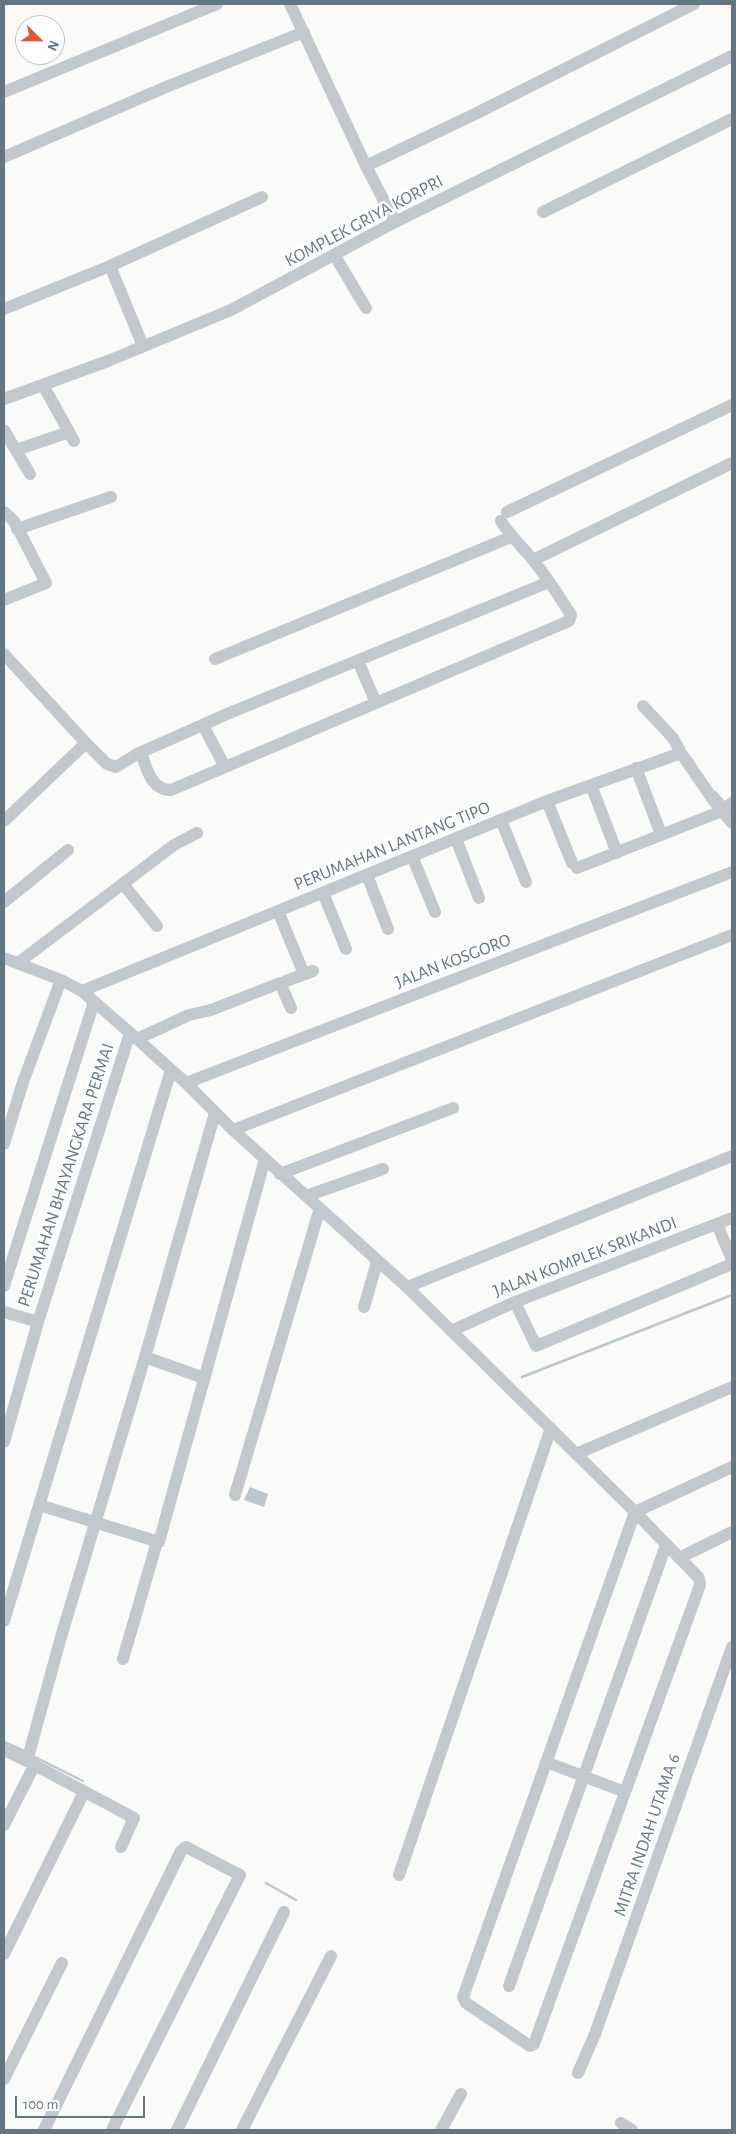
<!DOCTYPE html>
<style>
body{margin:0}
#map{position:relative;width:736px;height:2134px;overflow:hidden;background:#fafaf8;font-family:"Alegreya Sans",sans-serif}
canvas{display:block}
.frame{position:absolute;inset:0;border:5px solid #657683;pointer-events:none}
.north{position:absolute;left:15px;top:15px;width:50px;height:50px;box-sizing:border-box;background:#fff;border:1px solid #c1c8cd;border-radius:50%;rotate:113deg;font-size:14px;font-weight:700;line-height:20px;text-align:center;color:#657683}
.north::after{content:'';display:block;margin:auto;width:18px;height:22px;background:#e4572e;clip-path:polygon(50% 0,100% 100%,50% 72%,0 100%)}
.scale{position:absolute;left:15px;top:2096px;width:130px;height:22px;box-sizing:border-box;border:2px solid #657683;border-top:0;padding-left:6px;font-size:15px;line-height:18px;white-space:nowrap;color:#657683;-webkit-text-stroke:4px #fff;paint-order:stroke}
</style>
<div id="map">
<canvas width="736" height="2134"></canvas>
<div class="frame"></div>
<div class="north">N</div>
<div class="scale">100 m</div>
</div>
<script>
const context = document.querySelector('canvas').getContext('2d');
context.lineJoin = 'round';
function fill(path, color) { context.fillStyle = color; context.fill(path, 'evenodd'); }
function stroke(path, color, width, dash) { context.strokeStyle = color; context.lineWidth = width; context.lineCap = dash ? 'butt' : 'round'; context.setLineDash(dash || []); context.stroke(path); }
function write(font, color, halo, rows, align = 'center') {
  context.font = font + ' "Alegreya Sans",sans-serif'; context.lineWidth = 5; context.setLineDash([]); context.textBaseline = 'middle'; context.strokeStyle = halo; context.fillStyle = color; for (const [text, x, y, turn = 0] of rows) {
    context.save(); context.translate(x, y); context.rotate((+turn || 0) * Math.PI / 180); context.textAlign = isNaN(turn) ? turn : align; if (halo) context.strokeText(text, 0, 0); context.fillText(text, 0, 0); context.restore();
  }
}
fill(new Path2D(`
 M250,1487l18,7 -4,13 -20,-7z`), '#bbc7cb');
stroke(new Path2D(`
 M715,792l10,11
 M522,1377l210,-82
 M4,1742l22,10
 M33,1756l50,25
 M266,1883l30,17`), '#bbc7cb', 2.5);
stroke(new Path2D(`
 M290,4l76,162 29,56
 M4,92l213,-88
 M4,157l162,-70 138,-55
 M366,166l109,-52 219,-110
 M543,212l189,-93
 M335,256l31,52
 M110,266l33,80
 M4,309l106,-43 152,-69
 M43,385l31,56
 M4,399l104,-38 123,-51 164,-88 337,-166
 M4,430l26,44
 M16,450l53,-18
 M4,512l10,9 32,62 -42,17
 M507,512l225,-107
 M17,529l94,-32
 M533,560l199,-97
 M4,654l82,89 21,21 9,3 21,-13 90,-40 322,-132
 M215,659l296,-122
 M358,661l18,42
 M643,706l30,32 8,15
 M203,725l22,42
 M141,752c5,16 10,38 30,38l398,-169 2,-6c-12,-19 -24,-38 -38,-55 -11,-14 -23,-24 -32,-39
 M636,768l25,66
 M591,785l26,68
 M547,801l25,62
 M501,820l25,62
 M4,821l82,-78
 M456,839l23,59
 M412,856l23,56
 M577,868l145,-57 10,-8
 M367,875l21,54
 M123,884l34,42
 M323,893l23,56
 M4,902l64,-52
 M278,911l26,63
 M4,958l57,22 21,11 55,48 49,44 47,47 174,157 228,225 -172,485 3,6 64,43 4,-2 166,-459 -1,-7 -64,-66 97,-45
 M18,963l156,-118 23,-12
 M286,981l27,-10
 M82,991l465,-190 134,-48 33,48 18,22
 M137,1039l52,-24 22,-5 69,-27 11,25
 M186,1083l546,-211
 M233,1130l499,-195
 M4,1144l19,-62 38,-102
 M280,1174l173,-66
 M306,1196l77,-27
 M717,1224l15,36
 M4,1286l90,-284
 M407,1287l325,-131
 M515,1302l21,44 196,-82
 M364,1307l13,-45
 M4,1312l34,10
 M451,1331l64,-29 217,-84
 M204,1378l-59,-21 70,-244
 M4,1442l34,-120 92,-289
 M576,1454l156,-67
 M235,1495l85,-287
 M39,1505l120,37 106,-383
 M679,1558l53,-26
 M4,1621l167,-551
 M123,1659l34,-117
 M4,1750l23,11
 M546,1762l79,30
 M4,1825l31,-61
 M121,1847l13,-29 -107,-57 34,-124 84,-280
 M399,1875l152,-447
 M4,1954l80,-162
 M509,1986l157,-441
 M578,2073l17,-39 137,-387
 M4,2079l58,-116
 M621,2123l11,7
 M44,2130l137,-279 5,-4 54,28 -128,255
 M177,2130l107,-218
 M242,2130l89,-174
 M441,2130l20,-36`), '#c3c8cc', 12);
write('18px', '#657683', '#fff', [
 ["KOMPLEK GRIYA KORPRI",364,221,-28],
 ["PERUMAHAN LANTANG TIPO",392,846,-22],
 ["JALAN KOSGORO",453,961,-21],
 ["PERUMAHAN BHAYANGKARA PERMAI",66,1175,-72],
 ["JALAN KOMPLEK SRIKANDI",585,1257,-21],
 ["MITRA INDAH UTAMA 6",647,1835,-71]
]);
</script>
